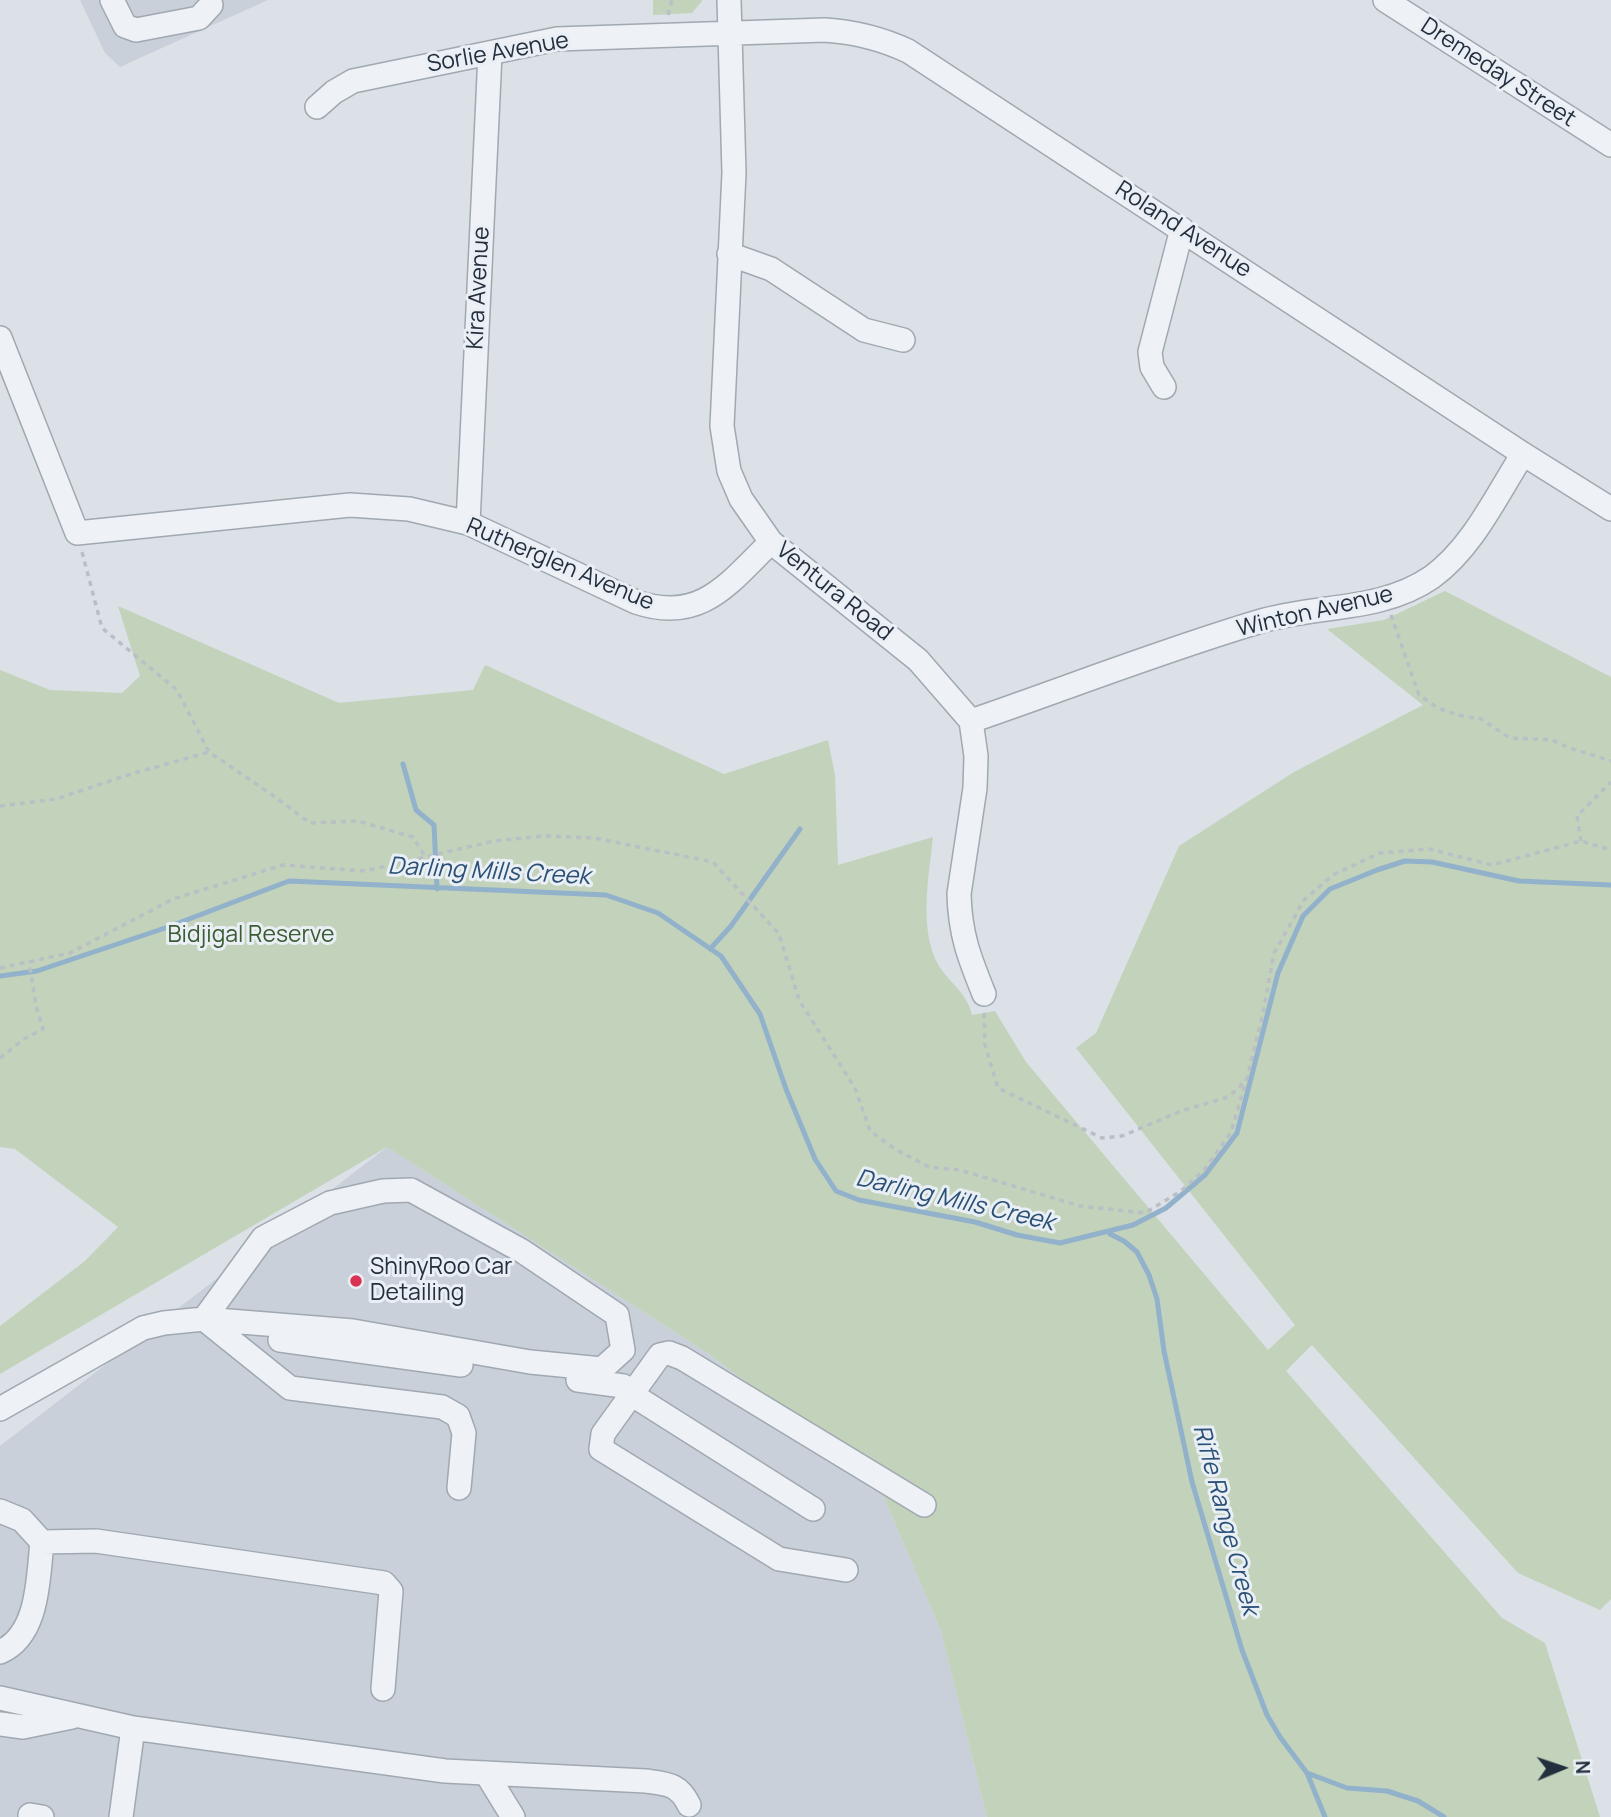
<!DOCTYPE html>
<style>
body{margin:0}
#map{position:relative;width:1611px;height:1817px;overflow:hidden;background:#dbe1e7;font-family:Manrope,sans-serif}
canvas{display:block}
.north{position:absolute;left:1527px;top:1733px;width:70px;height:70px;-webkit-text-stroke:5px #eaeff5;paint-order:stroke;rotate:88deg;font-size:19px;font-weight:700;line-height:28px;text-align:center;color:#242f3e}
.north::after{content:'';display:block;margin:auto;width:24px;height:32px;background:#242f3e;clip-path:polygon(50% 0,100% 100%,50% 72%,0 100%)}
</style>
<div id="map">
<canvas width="1611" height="1817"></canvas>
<div class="north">N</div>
</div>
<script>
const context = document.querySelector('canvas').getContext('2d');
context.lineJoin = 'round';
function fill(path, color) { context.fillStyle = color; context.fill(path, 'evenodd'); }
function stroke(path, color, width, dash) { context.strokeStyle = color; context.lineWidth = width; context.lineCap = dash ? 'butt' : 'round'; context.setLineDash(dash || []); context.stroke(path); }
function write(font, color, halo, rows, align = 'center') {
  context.font = font + ' Manrope,sans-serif'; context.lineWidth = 6; context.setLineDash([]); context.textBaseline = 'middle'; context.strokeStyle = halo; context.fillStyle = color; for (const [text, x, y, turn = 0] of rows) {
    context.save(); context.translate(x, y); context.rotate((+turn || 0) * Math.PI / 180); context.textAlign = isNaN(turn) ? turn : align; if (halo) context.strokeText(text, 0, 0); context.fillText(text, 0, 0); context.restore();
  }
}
fill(new Path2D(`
 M80,0h188l-148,67 -15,-14z
 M387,1147l322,207 168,127 64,150 46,186h-987v-371z`), '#c9d0d9');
fill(new Path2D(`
 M653,0h49v1l-10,12 -39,2z
 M1445,591l166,86v922l-11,11 -82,-37 -206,-228 -26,26 216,247 43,25 55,174h-613l-46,-186 -64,-150 -168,-127 -322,-207 -387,227v-48l85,-65 33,-34 -103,-78 -15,-2v-477l50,20 72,3 18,-17 -22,-70 221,97 134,-13 12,-25 239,109 104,-34 7,35 3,90 95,-28c-4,39 -15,93 6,129 12,19 27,25 33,49l23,-4 31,51 242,288 27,-25 -219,-277 20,-15 83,-187 115,-74 129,-67 -96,-76 57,-9z`), '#c2d2bb');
stroke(new Path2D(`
 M403,764l13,46 18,15 3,64
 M710,949l21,-23 69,-97
 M0,976l37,-5 131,-44 121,-46 317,14 52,18 63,43 39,58 26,75 29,70 21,32 23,9 116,22 42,13 43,8 73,-18 33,-17 39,-33 32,-42 41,-160 25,-57 27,-27 47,-19 28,-9 27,1 87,19 92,4
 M1110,1234l14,7 13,11 12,23 8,24 7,52 28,131 50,168 25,65 13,22 27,36 18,44
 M1307,1773l40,15 40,3 31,10 26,16`), '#92b1cb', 5);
const minor = new Path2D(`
 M112,0l13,26 11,4 63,-12 12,-13
 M729,0l5,173 -12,253 7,45 12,28 30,43 147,118 53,61 5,35 -1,32 -16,106c1,40 10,63 25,100
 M1385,0l226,145
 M317,107l17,-15 19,-11 204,-42 268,-9c30,2 55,8 83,21l615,403 88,55
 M729,254l42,15 93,61 39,10
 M0,338l77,195 273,-28 59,4 59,14 168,79c65,22 93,-19 135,-60
 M1164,387l-12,-20 -2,-15 32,-123
 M468,523l22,-469
 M971,721c96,-33 190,-70 287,-99 57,-18 122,-9 174,-45 41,-30 64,-81 91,-123
 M204,1319l86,69 152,19 16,9 6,17 -5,55
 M280,1340l181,25
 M578,1380l45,6 11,5
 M631,1394l182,115
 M0,1409l143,-81 21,-5 40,-4 149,12 177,31 72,7 21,-19 -6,-35 -95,-64 -111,-61 -28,1 -53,12 -67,35 -59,81
 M0,1511l22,9 20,22c-4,36 -3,93 -42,110
 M42,1542l54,-1 288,42 7,8 -8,98
 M846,1570l-67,-11 -178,-110 2,-15 57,-79 9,-2 13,5 242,147
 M0,1698l133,30 312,43 201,10c22,3 33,3 43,24
 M0,1724l23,3 49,-10
 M486,1773l27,44
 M30,1815l12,2
 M121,1817l12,-89`);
stroke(minor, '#a0a8b1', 26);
stroke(new Path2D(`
 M668,15l4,-15
 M82,552l20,76 75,62 32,62 62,42 39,29 48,-2 55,16 12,19
 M1391,615l28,80 19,13 19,7 24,4 29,19 42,2 15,7 44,14
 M0,806l56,-7 72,-24 81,-23
 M1581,841l-4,-25 34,-34
 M0,968l70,-15 103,-54 110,-34 82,6 129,-30 50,-5 51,2 118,24 66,72 20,66 56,88 15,43 25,18 34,18 31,3 120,36 65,7 36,-22 24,-22 26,-37 16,-54
 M984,1013l1,32 13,43 104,50 20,-2 59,-25 44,-13 12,-8 10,-12 16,-65 11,-60 30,-53 29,-25 47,-22 49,-4 63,16 89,-24 30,9
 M0,1058l24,-19 19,-10 -7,-23 -7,-44`), '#b9bfc5', 3.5, [5, 5]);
stroke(minor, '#eef1f5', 23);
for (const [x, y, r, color] of [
 [356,1281,7,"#da3254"]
]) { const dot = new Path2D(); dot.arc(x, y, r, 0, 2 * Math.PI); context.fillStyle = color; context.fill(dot); stroke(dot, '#eaeff5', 2.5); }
write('23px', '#242f3e', '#eaeff5', [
 ["Sorlie Avenue",498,53,-10],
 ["Dremeday Street",1498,73,33],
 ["Roland Avenue",1183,230,33],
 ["Kira Avenue",479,288,-87],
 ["Rutherglen Avenue",560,565,23],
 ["Ventura Road",834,592,39],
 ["Winton Avenue",1315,612,-13]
]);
write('23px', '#3a5b30', '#eaeff5', [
 ["Bidjigal Reserve",251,936]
]);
write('23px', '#242f3e', '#eaeff5', [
 ["ShinyRoo Car",370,1268],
 ["Detailing",370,1294]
], 'left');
write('italic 24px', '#2a5076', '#eaeff5', [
 ["Darling Mills Creek",489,872,3],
 ["Darling Mills Creek",955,1201,13],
 ["Rifle Range Creek",1225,1520,75]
]);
</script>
